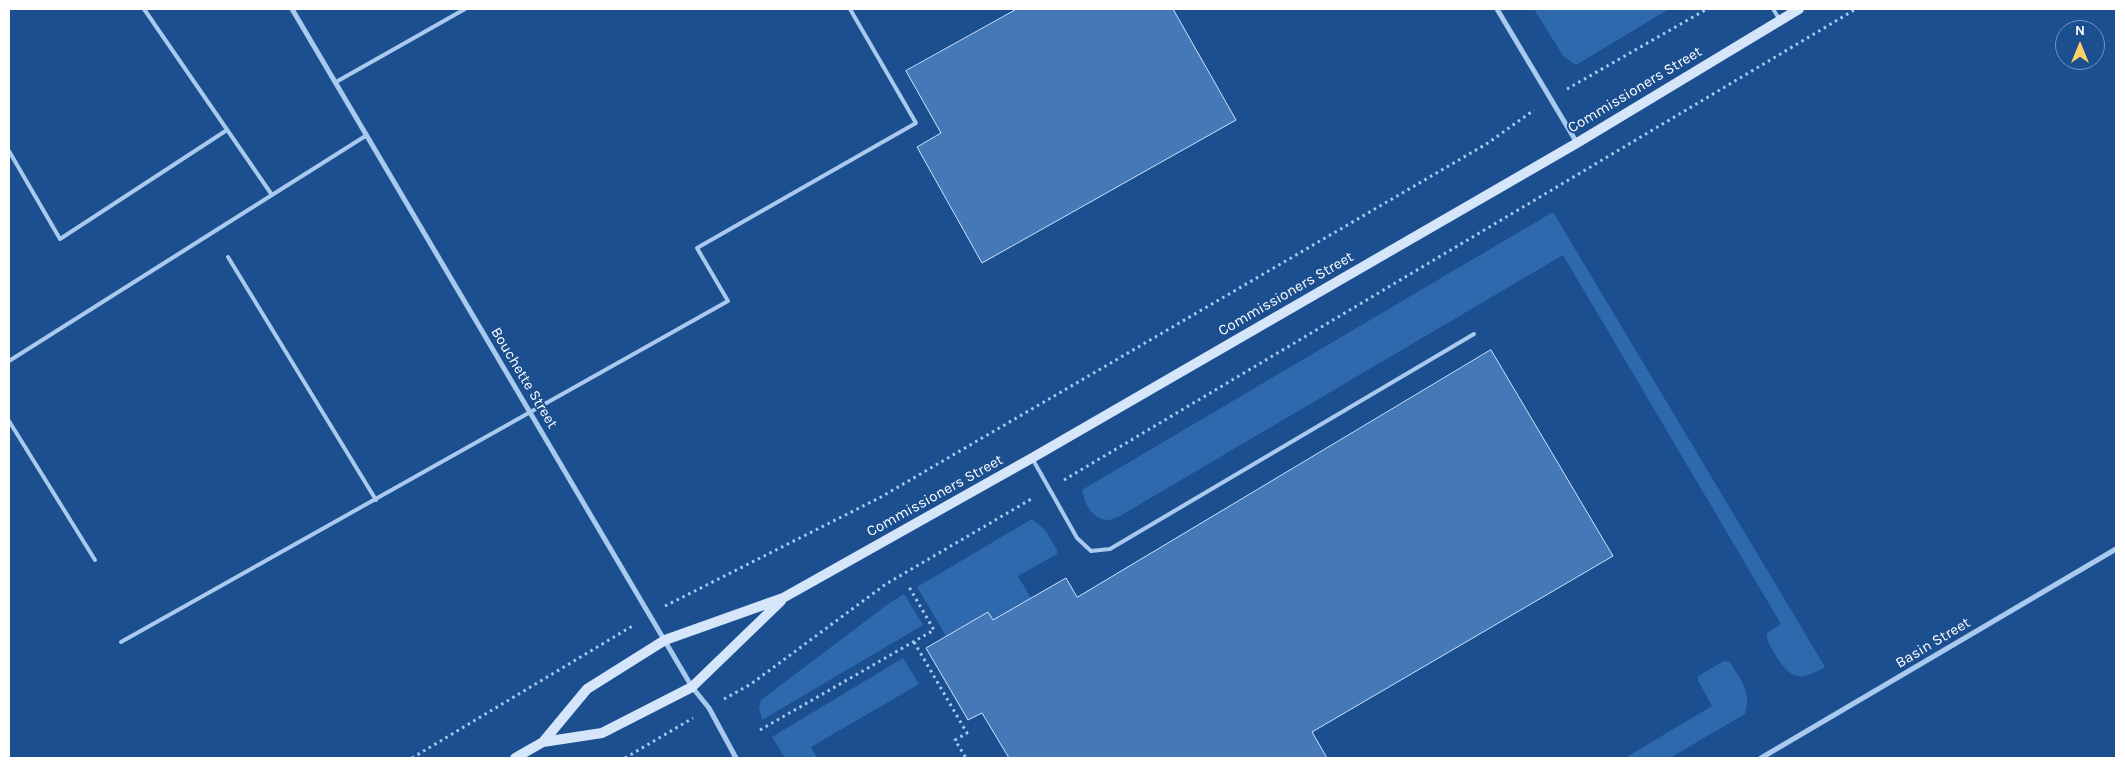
<!DOCTYPE html>
<style>
body{margin:0}
#map{position:relative;width:2125px;height:767px;overflow:hidden;background:#1b4f8f;font-family:Karla,sans-serif}
canvas{display:block}
.frame{position:absolute;inset:0;border:10px solid #fff;pointer-events:none}
.north{position:absolute;left:2055px;top:20px;width:50px;height:50px;box-sizing:border-box;background:#1b4f8f;border:1px solid #7695bc;border-radius:50%;rotate:0deg;font-size:14px;font-weight:700;line-height:20px;text-align:center;color:#fff}
.north::after{content:'';display:block;margin:auto;width:18px;height:22px;background:#ffd166;clip-path:polygon(50% 0,100% 100%,50% 72%,0 100%)}
</style>
<div id="map">
<canvas width="2125" height="767"></canvas>
<div class="frame"></div>
<div class="north">N</div>
</div>
<script>
const context = document.querySelector('canvas').getContext('2d');
context.lineJoin = 'round';
function fill(path, color) { context.fillStyle = color; context.fill(path, 'evenodd'); }
function stroke(path, color, width, dash) { context.strokeStyle = color; context.lineWidth = width; context.lineCap = dash ? 'butt' : 'round'; context.setLineDash(dash || []); context.stroke(path); }
function write(font, color, halo, rows, align = 'center') {
  context.font = font + ' Karla,sans-serif'; context.lineWidth = 4; context.setLineDash([]); context.textBaseline = 'middle'; context.strokeStyle = halo; context.fillStyle = color; for (const [text, x, y, turn = 0] of rows) {
    context.save(); context.translate(x, y); context.rotate((+turn || 0) * Math.PI / 180); context.textAlign = isNaN(turn) ? turn : align; if (halo) context.strokeText(text, 0, 0); context.fillText(text, 0, 0); context.restore();
  }
}
fill(new Path2D(`
 M1534,9h135l-93,56 -13,-9z
 M1553,212l272,455c-25,15 -35,13 -50,-13 -4,-7 -9,-13 -8,-21l14,-9 -218,-369 -443,261c-4,2 -9,4 -13,4 -14,0 -23,-17 -25,-30z
 M1032,519l13,11 12,20v4l-39,22 13,22 -38,22 -5,-8 -42,24 -29,-49z
 M904,594l19,31 -161,95 -3,-13 2,-7 127,-96z
 M903,658l16,26 -108,63 6,11h-32l-13,-21z
 M1724,661l6,1c11,19 22,29 15,52l-75,44h-45l87,-52 -14,-25v-5z`), '#2e69ad');
const building = new Path2D(`
 M1017,9h156l63,111 -254,143 -65,-116 24,-14 -35,-62z
 M1491,350l122,206 -301,176 15,26h-318l-27,-45 -14,7 -42,-72 62,-36 5,8 73,-42 11,19z`);
fill(building, '#4478b7');
stroke(building, '#cfe3fa', 1);
stroke(new Path2D(`
 M1567,89l140,-80
 M1064,480l792,-471
 M665,606l216,-109 607,-354 46,-33
 M914,642l53,91 -12,7 11,18
 M724,699l27,-15 135,-100 147,-86
 M760,730l174,-100 -25,-43
 M412,758l222,-133
 M625,758l68,-40`), '#a9c9ee', 3, [2.5, 4]);
stroke(new Path2D(`
 M144,9l128,186
 M1773,9l7,11
 M336,82l129,-73
 M9,151l51,88 167,-109
 M228,257l148,243
 M9,361l358,-226
 M9,421l86,139
 M1032,458l45,80 14,13 19,-2 364,-215
 M121,642l607,-341 -31,-53 219,-125 -66,-114`), '#a9c9ee', 4);
stroke(new Path2D(`
 M292,9l400,678 17,21 27,50
 M1497,9l80,134
 M1761,758l355,-209`), '#a9c9ee', 5);
stroke(new Path2D(`
 M543,742l59,-9 90,-46 89,-86
 M515,758l28,-16 44,-53 78,-49 118,-42 249,-140 545,-315 222,-134`), '#d6e6fa', 10);
write('15px', '#fff', '#1b4f8f', [
 ["Commissioners Street",1635,90,-31],
 ["Commissioners Street",1286,294,-30],
 ["Bouchette Street",524,378,59],
 ["Commissioners Street",935,496,-29],
 ["Basin Street",1933,643,-31]
]);
</script>
